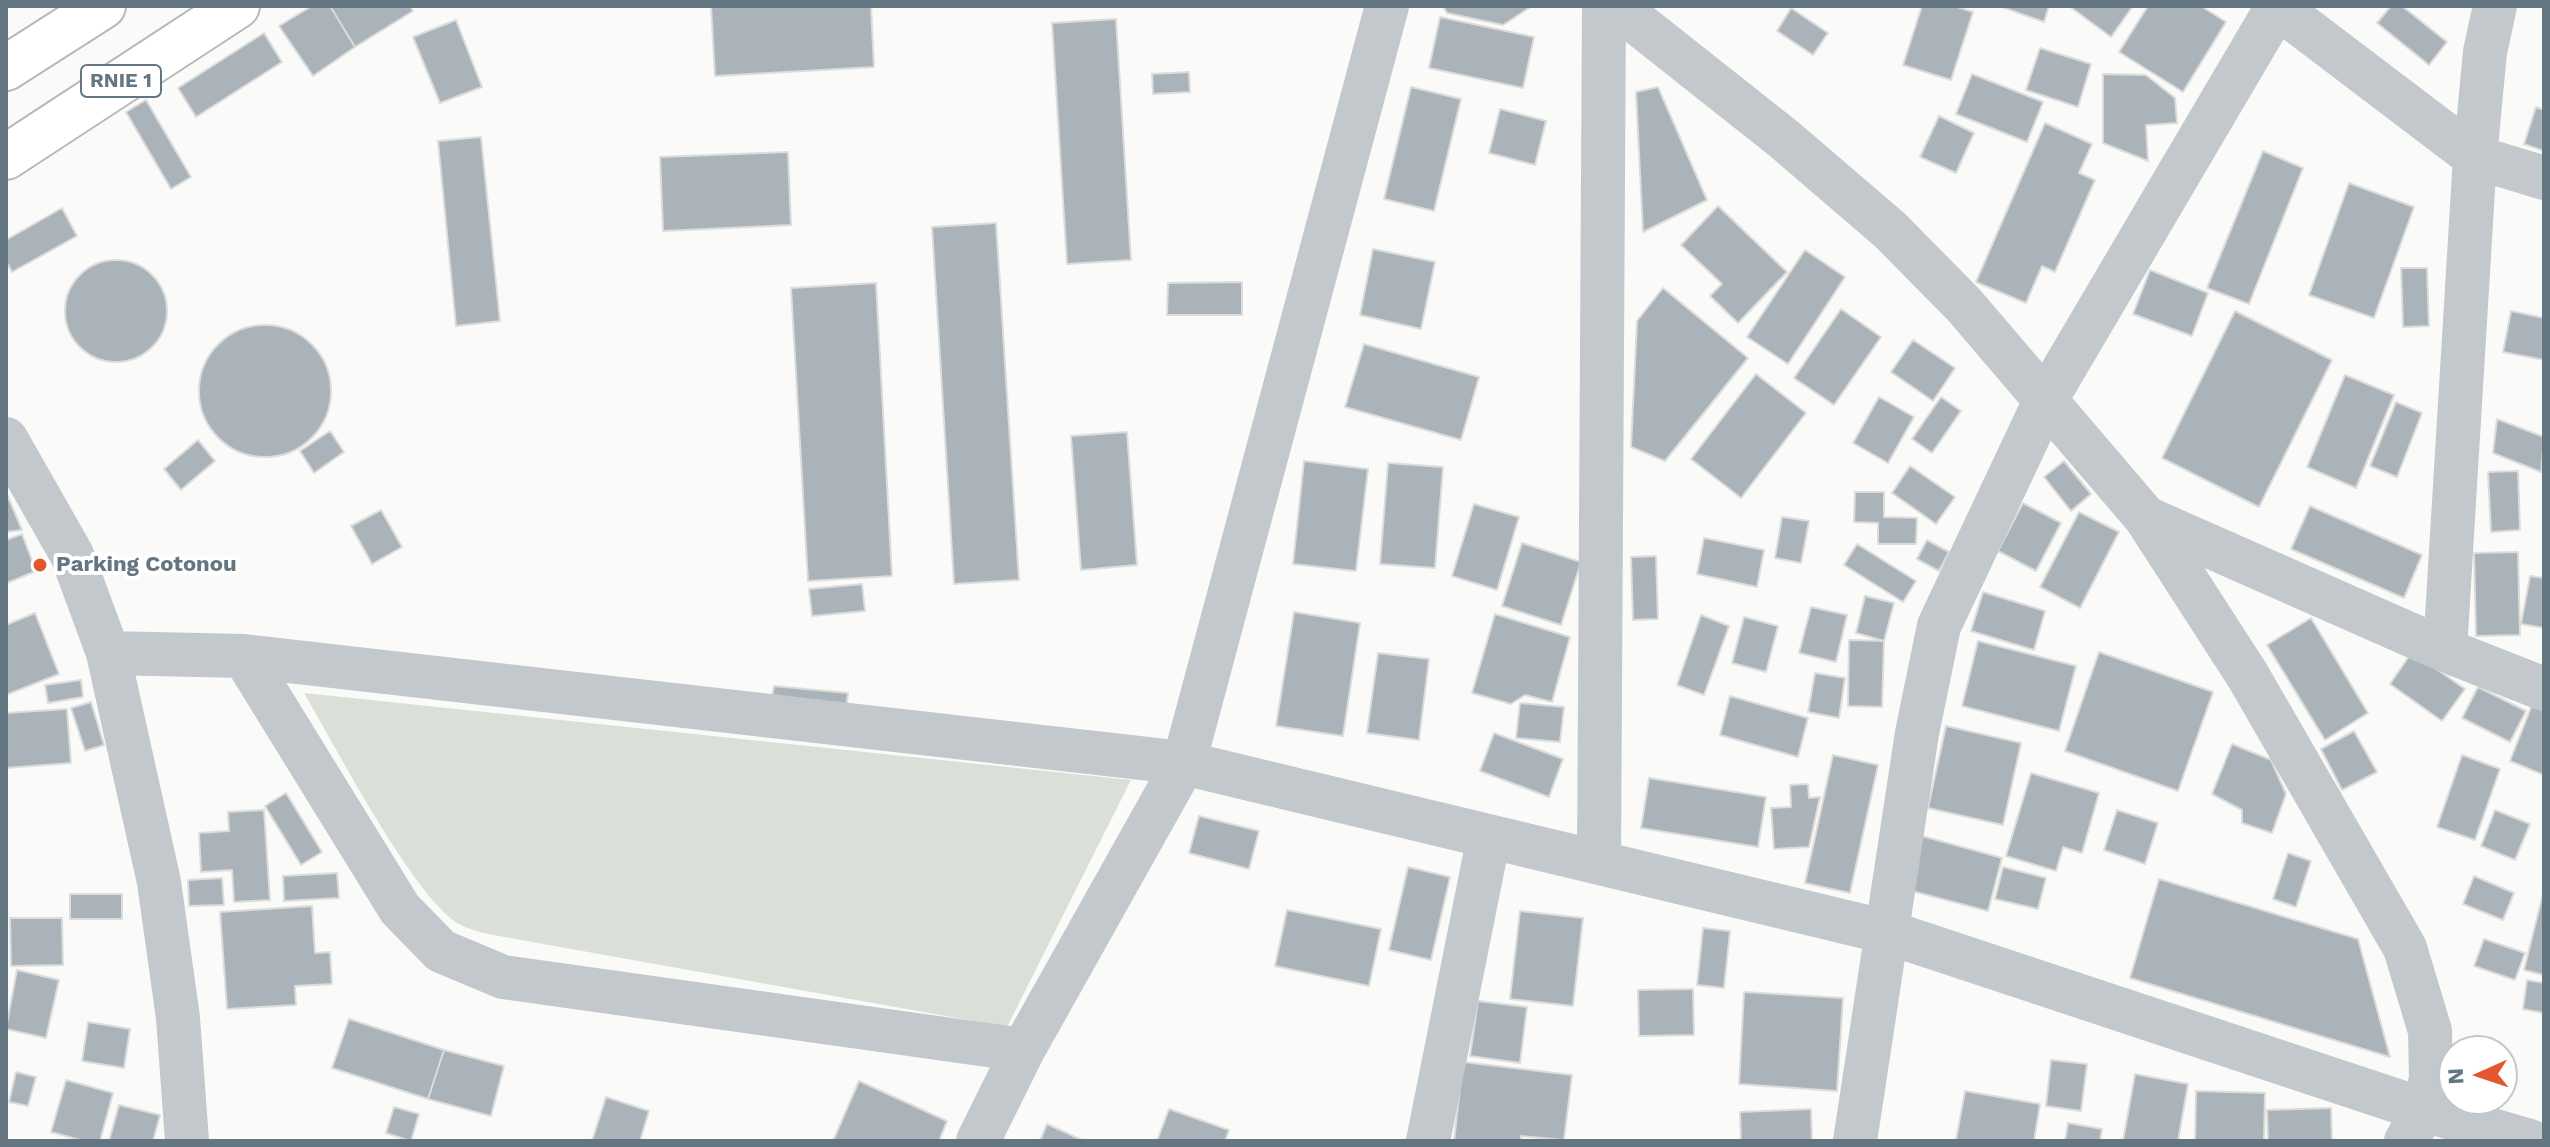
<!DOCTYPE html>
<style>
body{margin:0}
#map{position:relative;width:2550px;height:1147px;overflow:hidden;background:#fafaf8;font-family:"Work Sans",sans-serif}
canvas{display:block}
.frame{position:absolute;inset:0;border:8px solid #657683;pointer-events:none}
.north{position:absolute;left:2438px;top:1035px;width:80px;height:80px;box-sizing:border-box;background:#fff;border:2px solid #c1c8cd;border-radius:50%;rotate:267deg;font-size:22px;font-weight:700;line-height:32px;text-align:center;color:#657683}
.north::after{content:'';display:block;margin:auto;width:28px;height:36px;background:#e4572e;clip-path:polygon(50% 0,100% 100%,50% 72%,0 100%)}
</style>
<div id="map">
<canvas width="2550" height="1147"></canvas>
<div class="frame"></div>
<div class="north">N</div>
</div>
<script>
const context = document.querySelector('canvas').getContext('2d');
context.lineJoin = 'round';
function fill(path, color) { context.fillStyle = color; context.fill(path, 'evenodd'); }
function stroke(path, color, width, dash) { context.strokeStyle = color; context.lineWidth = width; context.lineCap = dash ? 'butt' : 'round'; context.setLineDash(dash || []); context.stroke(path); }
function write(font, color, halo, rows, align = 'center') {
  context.font = font + ' "Work Sans",sans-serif'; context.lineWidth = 8; context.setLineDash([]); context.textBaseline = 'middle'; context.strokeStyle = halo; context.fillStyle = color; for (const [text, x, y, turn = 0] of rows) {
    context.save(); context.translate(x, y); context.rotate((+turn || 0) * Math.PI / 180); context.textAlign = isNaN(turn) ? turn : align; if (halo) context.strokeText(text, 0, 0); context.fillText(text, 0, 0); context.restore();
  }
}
fill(new Path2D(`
 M304,693l827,87 -124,247 -486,-87c-19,-4 -43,-6 -60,-15 -44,-21 -128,-183 -157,-232z`), '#dadfd7');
const building = new Path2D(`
 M312,6h18l25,41 -42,29 -34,-50z
 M330,6h80l3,5 -58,36z
 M711,6h160l3,61 -159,9z
 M1443,6h89l-29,19 -56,-12z
 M1922,6h32l19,6 -22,68 -48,-15z
 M1999,6h50l-5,16z
 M2069,6h64l-22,31z
 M2148,6h53l25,16 -43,70 -64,-40z
 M2391,6h11l45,36 -18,23 -52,-42z
 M1791,8l37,25 -15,22 -36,-24z
 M1440,17l94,20 -11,51 -94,-20z
 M1116,19l15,241 -64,4 -15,-241z
 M456,20l26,67 -42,16 -27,-66z
 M264,33l18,29 -86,55 -18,-29z
 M2040,48l51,16 -13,43 -52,-17z
 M1189,72l1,20 -37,2 -1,-20z
 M1972,74l71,28 -16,40 -71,-28z
 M2103,74l43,1 29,23 2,25 -31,2 2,36 -45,-18z
 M1411,87l50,12 -27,112 -50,-12z
 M1658,87l49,113 -64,32 -7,-140z
 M146,100l45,77 -20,12 -45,-77z
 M2536,107l8,3v41l-20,-7z
 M1500,109l46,12 -11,44 -46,-12z
 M1939,116l35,17 -18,40 -36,-16z
 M2045,123l47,21 -13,29 16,7 -40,92 -13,-6 -16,37 -50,-21z
 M481,137l19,184 -44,5 -18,-185z
 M2263,151l40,17 -54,136 -42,-16z
 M788,152l3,73 -128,6 -3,-74z
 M2349,183l65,24 -40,111 -65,-23z
 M1718,206l69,66 -49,51 -28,-27 12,-12 -41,-39z
 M62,208l15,28 -65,36 -6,-11v-21z
 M996,223l23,357 -65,4 -22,-357z
 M1373,249l62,13 -14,67 -61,-14z
 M1805,250l40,27 -57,87 -41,-27z
 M65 311a51 51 0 1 1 102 0a51 51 0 1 1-102 0Z
 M2401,268h26l2,58 -26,1z
 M2150,270l58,23 -16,43 -59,-22z
 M1242,282v33h-75l1,-32z
 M876,283l16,293 -84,5 -17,-293z
 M1663,288l85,70 -83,103 -34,-14 6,-126z
 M1841,309l40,28 -47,68 -40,-27z
 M2235,311l97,49 -73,147 -97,-49z
 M2511,311l33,7v42l-41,-8z
 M199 391a66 66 0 1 1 132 0a66 66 0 1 1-132 0Z
 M1913,340l42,28 -22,33 -42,-29z
 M1364,344l115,33 -18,63 -116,-33z
 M1756,374l50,39 -65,85 -50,-39z
 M2345,375l49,20 -38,93 -49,-21z
 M1879,397l35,20 -26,46 -35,-20z
 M1941,397l20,14 -29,42 -20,-14z
 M2396,402l26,11 -25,64 -27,-11z
 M2497,419l47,18 -3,35 -48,-19z
 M330,431l14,21 -30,21 -14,-22z
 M1127,432l10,133 -56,5 -10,-134z
 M198,440l17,21 -34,29 -17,-21z
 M1304,461l64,8 -12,102 -63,-7z
 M2064,461l27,33 -20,17 -27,-34z
 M1388,463l55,4 -8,101 -55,-4z
 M1910,466l45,31 -19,27 -44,-31z
 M2518,471l2,59 -29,2 -3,-60z
 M6,492l16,38 -16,2z
 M1855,492h29v25l33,1 -1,26h-38v-21l-24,-1z
 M2023,503l38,20 -25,48 -38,-20z
 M1474,504l45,13 -22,73 -45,-14z
 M2310,506l112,49 -18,43 -113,-49z
 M381,510l21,37 -30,17 -21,-38z
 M2079,512l40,20 -39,76 -40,-21z
 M1782,517l27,4 -8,42 -26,-5z
 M22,534l14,37 -29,12 -1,-43z
 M1704,538l60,12 -7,37 -60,-13z
 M1927,540l22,12 -10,19 -22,-12z
 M1522,543l59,19 -20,63 -59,-19z
 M1857,544l59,37 -13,21 -59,-37z
 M2518,552l2,83 -44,1 -2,-83z
 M1656,556l2,63 -25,1 -2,-63z
 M2530,576l14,2v50l-23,-4z
 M862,584l3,27 -53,5 -3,-27z
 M1983,592l62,19 -11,39 -63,-19z
 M1865,596l29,7 -10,38 -28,-8z
 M1811,607l36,8 -11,47 -37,-9z
 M1294,612l66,11 -17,113 -67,-10z
 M35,613l24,61 -53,21v-70z
 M1495,614l75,23 -18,65 -27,-7 -14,9 -39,-11z
 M1701,615l28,11 -25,69 -27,-10z
 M1744,617l34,9 -12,46 -34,-9z
 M2311,618l57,95 -43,27 -58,-95z
 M1849,640l35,1 -2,66 -34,-1z
 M1978,641l98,25 -17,65 -97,-25z
 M2099,652l114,40 -35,99 -113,-40z
 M2412,652l53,37 -23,32 -52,-37z
 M1378,653l51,6 -10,81 -52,-7z
 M1815,673l30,5 -6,40 -31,-6z
 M81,680l2,17 -35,6 -3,-18z
 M774,686l74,7 -2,18 -75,-8z
 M2478,687l48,24 -16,31 -48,-24z
 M1730,696l78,22 -10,39 -78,-22z
 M91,702l13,43 -19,6 -14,-43z
 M1520,703l44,4 -4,35 -44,-4z
 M2532,705l12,5v65l-34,-14z
 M67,709l4,54 -65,5v-55z
 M1946,726l75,17 -18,82 -75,-17z
 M2354,731l23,41 -35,18 -21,-41z
 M1494,733l69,26 -14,38 -69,-26z
 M2232,744l39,16 15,34 -14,39 -30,-10v-13l-30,-16z
 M1833,755l45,10 -28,128 -45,-10z
 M2462,755l38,14 -25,71 -38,-13z
 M2031,773l68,20 -17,60 -19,-6 -7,24 -50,-15z
 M1649,778l117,19 -8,50 -117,-19z
 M1808,784l1,14 11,-1 -11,50 -35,2 -3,-41 20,-1 -1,-22z
 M286,793l36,59 -21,13 -36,-59z
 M264,810l6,90 -36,2 -2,-32 -31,2 -2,-39 30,-2 -1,-19z
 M2117,810l41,13 -13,41 -41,-14z
 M2495,810l35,14 -15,36 -34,-14z
 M1199,816l60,15 -10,38 -60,-16z
 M1922,836l80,22 -14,53 -80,-21z
 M2288,853l23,8 -15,46 -23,-8z
 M1408,867l42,10 -19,83 -42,-10z
 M2003,867l43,11 -8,31 -43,-10z
 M337,873l2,25 -55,3 -1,-25z
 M2474,876l40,17 -11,27 -40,-16z
 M222,878l2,27 -35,1 -1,-26z
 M2159,879l199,60 32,118 -260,-79z
 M2544,890v85l-20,-5z
 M70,894h52v25h-52z
 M312,906l3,47 15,-1 2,32 -37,2 1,19 -69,4 -7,-97z
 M1287,910l94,19 -12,57 -94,-20z
 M1520,911l63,7 -10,88 -63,-7z
 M10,918h52l1,47 -52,1z
 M1703,928l27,3 -6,57 -27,-3z
 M2484,939l41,14 -10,27 -41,-14z
 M17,970l42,10 -13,58 -40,-9z
 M2527,980l17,3v30l-21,-4z
 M1693,989l1,46 -55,1 -1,-46z
 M1744,992l99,6 -6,93 -98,-7z
 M1478,1001l49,6 -7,56 -50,-7z
 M349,1019l95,31 -16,49 -96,-31z
 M88,1022l42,7 -6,39 -42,-7z
 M444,1050l60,16 -13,50 -63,-17z
 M2051,1060l36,4 -6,47 -35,-5z
 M1463,1062l109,13 -8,65 -43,-4v5h-67z
 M16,1072l20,5 -8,29 -19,-4z
 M2135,1074l53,10 -10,57h-55z
 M66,1080l47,13 -13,48h-16l-33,-9z
 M859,1081l88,40 -8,20h-106z
 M1965,1091l75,13 -6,37 -78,-1z
 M2196,1091l69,2 -1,48h-69z
 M606,1097l43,14 -9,30h-48z
 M119,1105l41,10 -7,26h-44z
 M394,1107l25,7 -8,27 -25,-8z
 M2331,1108l1,33h-64l-1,-31z
 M1169,1109l60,21 -4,11h-68z
 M1811,1109l1,32h-71l-1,-29z
 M2068,1123l34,6 -2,12h-35z
 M1047,1124l37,17h-44z`);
fill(building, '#aab3b9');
stroke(building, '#dcdcda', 2);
const highway = new Path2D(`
 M6,68l97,-62
 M6,157l231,-151`);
stroke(highway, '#b4b9bd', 48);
stroke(new Path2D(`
 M1616,6l168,133 106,91 74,75 182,213 102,158 157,272 25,83 1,47 -7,32 -18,31
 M2276,6l199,151 69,21
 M6,439l66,116 36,98 51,229 19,136 9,123
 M2146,518l299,132 99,39
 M2445,650l30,-493 10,-105 10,-46
 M108,653l136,3 940,107 703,169 537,178 106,31
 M244,656l156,253 41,42 62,26 520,73
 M1599,863l5,-857
 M978,1141l45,-91 161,-287 203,-757
 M1428,1141l61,-305
 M1855,1141l62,-408 22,-107 106,-225 232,-394`), '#c3c8cc', 44);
stroke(highway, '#fff', 44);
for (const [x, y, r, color] of [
 [40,565,8,"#e4572e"]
]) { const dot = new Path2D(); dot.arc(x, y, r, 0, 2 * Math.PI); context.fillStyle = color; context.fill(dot); stroke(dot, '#fff', 3); }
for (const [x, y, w] of [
 [121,81,80]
]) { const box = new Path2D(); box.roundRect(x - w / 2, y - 16, w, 32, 6); context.fillStyle = '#fff'; context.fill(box); stroke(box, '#657683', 2); }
write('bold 20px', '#657683', null, [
 ["RNIE 1",121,81]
]);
write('bold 22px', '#657683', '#fff', [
 ["Parking Cotonou",56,565]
], 'left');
</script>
